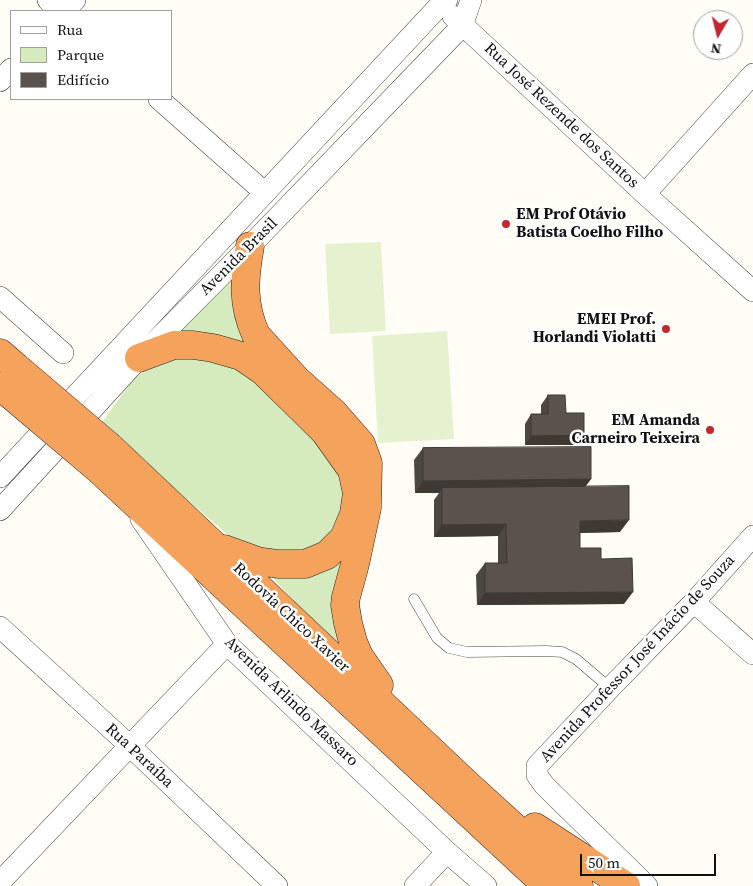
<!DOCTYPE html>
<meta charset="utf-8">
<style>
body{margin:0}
#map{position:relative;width:753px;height:886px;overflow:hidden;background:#fffdf5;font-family:"Source Serif 4",serif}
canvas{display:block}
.legend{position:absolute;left:10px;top:10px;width:162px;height:90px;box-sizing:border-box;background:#fff;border:1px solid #a0a0a0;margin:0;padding:6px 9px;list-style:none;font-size:15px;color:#111}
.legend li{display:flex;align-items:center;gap:10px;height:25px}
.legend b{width:25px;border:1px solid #a0a0a0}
.north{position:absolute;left:693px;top:10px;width:50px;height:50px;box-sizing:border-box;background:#fff;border:1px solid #a0a0a0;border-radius:50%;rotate:188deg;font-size:14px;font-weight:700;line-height:20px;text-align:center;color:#111}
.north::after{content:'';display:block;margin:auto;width:18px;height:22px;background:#c4262e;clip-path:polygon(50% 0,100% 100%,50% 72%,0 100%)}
.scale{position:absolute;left:580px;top:854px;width:136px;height:22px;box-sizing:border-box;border:2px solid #111;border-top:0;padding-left:6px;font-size:15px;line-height:18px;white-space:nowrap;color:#111;-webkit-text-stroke:4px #fff;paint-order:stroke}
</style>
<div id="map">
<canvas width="753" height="886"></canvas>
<ul class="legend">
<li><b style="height:6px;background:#fff"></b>Rua</li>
<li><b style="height:14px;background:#d5ebbd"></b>Parque</li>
<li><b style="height:14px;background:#5a524d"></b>Edifício</li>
</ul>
<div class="north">N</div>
<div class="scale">50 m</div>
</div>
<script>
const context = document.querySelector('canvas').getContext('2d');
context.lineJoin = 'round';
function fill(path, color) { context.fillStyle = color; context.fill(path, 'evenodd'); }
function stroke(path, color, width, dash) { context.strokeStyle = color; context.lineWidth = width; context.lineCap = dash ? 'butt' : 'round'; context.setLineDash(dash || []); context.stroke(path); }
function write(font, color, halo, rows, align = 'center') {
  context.font = font + ' "Source Serif 4",serif'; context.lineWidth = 5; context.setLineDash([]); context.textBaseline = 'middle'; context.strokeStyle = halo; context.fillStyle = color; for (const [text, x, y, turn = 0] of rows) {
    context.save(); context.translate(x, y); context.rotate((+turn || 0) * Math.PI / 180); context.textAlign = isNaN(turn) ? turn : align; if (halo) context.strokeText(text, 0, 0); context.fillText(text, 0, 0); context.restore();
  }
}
fill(new Path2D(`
 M241,264l-2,14 1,21 4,25 10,18 16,19 66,60 20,27 5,15 2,29 -1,24 -21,73 -4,39v18l-72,-76c6,1 12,2 19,2 13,0 45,-5 55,-14 2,-2 4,-6 6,-9 17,-28 19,-71 3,-100 -11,-20 -28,-36 -45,-51 -15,-14 -30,-28 -45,-42 -26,-15 -59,-21 -88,-17z
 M167,354l67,7 99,94 15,37 -10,36 -21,17 -31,11 -51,-15 -135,-116 32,-44 12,-11z`), '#d5ebbd');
fill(new Path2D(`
 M381,242l5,89 -56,3 -5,-90z
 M447,331l7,108 -76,4 -6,-107z`), '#e6f2cf');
const lane = new Path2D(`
 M414,599l23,39 12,10 18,4 79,-1 16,1 14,7 34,29`);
const street = new Path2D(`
 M48,0l12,11
 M64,11l11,-11
 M453,16l192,178 108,97
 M0,81l11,-12
 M159,99l105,93
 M645,194l108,-120
 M0,297l63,56
 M0,477l441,-473 6,-4
 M0,510l139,-152 111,-112 212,-220 9,-26
 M141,519l86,125 220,208 39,34
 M694,602l59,52
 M0,627l130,119 147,140
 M0,882l227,-238
 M415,886l32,-34
 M647,886l-103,-101 -7,-10v-9l73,-78 84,-86 59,-66`);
const highway = new Path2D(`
 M250,246c-6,33 -8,58 6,89l40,44 38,34 27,31 7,19 -1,45 -12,56 -9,33 -1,8 3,18 5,19 6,14 20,29
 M0,353l15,13
 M139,358l35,-13h19l20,3 28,8 22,15 62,61 27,38 5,23 -3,21 -10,24 -17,17 -22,9h-27l-21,-3 -33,-12
 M110,447l358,338 111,101
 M97,468l450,418
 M535,827l91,59`);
stroke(lane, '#444', 11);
stroke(street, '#444', 22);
stroke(highway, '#222', 29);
stroke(lane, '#fff', 10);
stroke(street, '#fff', 21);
stroke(highway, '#f5a25d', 28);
const highwayBridge = new Path2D(`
 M15,366l95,81
 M0,386l97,82`);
stroke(highwayBridge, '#222', 29, []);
stroke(highwayBridge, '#f5a25d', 28);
fill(new Path2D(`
 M548,395l18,18 18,22 -6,10h-53v-21l6,-10h10v-9z
 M423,448l168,31 -6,8 35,45 -40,1v15l21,11 23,45 -147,1 -1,-30 9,-12h13v-27l-64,1v-37l5,-7h-24l-1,-33z`), '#4d4742');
fill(new Path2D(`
 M584,435l-6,10h-53l6,-9z
 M591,479l-9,12 -140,-3 -3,5h-24l8,-12z
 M629,520l-9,12 -48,1 8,-12z
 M506,524l-8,12 -64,1 8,-12z
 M633,592l-9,12 -147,1 8,-12z`), '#3f3936');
const building = new Path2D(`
 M548,395h17l1,18h18v22l-53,1v-22h17z
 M591,447v32l-168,2v-33z
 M629,486v34l-49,1v27h21v11l31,-1 1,34 -148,1v-30h22l-1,-39 -64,1v-37z`);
fill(building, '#5a524d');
stroke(building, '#3f3936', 1);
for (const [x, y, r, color] of [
 [506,224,5,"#c4262e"],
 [666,329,5,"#c4262e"],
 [710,430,5,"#c4262e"]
]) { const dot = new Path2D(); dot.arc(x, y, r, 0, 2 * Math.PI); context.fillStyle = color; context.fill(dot); stroke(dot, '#fff', 2); }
write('16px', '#111', '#fff', [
 ["Rua José Rezende dos Santos",561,116,43],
 ["Avenida Brasil",239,257,-45],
 ["Rodovia Chico Xavier",291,618,43],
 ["Avenida Professor José Inácio de Souza",638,659,-47],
 ["Avenida Arlindo Massaro",291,702,44],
 ["Rua Paraíba",139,756,43]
]);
write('bold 16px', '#111', '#fff', [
 ["EM Prof Otávio",516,215,"left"],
 ["Batista Coelho Filho",516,233,"left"],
 ["EMEI Prof.",656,320],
 ["Horlandi Violatti",656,338],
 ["EM Amanda",700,421],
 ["Carneiro Teixeira",700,439]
], 'right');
</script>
